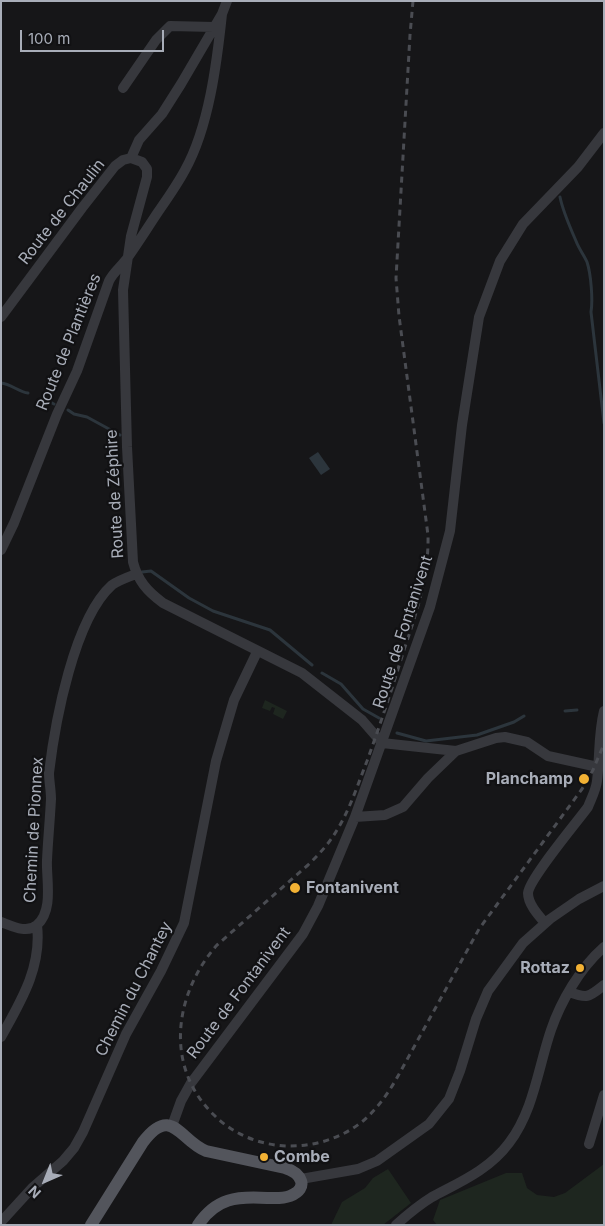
<!DOCTYPE html>
<meta charset="utf-8">
<style>
body{margin:0}
#map{position:relative;width:605px;height:1226px;overflow:hidden;background:#161618;font-family:Inter,sans-serif}
canvas{display:block}
.frame{position:absolute;inset:0;border:2px solid #a8adb8;pointer-events:none}
.north{position:absolute;left:20px;top:1156px;width:50px;height:50px;-webkit-text-stroke:4px #111113;paint-order:stroke;rotate:224deg;font-size:14px;font-weight:700;line-height:20px;text-align:center;color:#a8adb8}
.north::after{content:'';display:block;margin:auto;width:18px;height:22px;background:#a8adb8;clip-path:polygon(50% 0,100% 100%,50% 72%,0 100%)}
.scale{position:absolute;left:20px;top:30px;width:144px;height:22px;box-sizing:border-box;border:2px solid #a8adb8;border-top:0;padding-left:6px;font-size:15px;line-height:18px;white-space:nowrap;color:#a8adb8;-webkit-text-stroke:4px #111113;paint-order:stroke}
</style>
<div id="map">
<canvas width="605" height="1226"></canvas>
<div class="frame"></div>
<div class="north">N</div>
<div class="scale">100 m</div>
</div>
<script>
const context = document.querySelector('canvas').getContext('2d');
context.lineJoin = 'round';
function fill(path, color) { context.fillStyle = color; context.fill(path, 'evenodd'); }
function stroke(path, color, width, dash) { context.strokeStyle = color; context.lineWidth = width; context.lineCap = dash ? 'butt' : 'round'; context.setLineDash(dash || []); context.stroke(path); }
function write(font, color, halo, rows, align = 'center') {
  context.font = font + ' Inter,sans-serif'; context.lineWidth = 4.5; context.setLineDash([]); context.textBaseline = 'middle'; context.strokeStyle = halo; context.fillStyle = color; for (const [text, x, y, turn = 0] of rows) {
    context.save(); context.translate(x, y); context.rotate((+turn || 0) * Math.PI / 180); context.textAlign = isNaN(turn) ? turn : align; if (halo) context.strokeText(text, 0, 0); context.fillText(text, 0, 0); context.restore();
  }
}
fill(new Path2D(`
 M265,700l22,11 -4,8 -10,-5 2,-6 -3,-1 -2,4 -8,-3z
 M604,1164v61h-167l-4,-5 7,-20 66,-27h16l5,15 10,7 17,2 11,-4z
 M388,1169l23,34 -28,22h-52l11,-23 23,-14 8,-10z`), '#1e261f');
fill(new Path2D(`
 M318,452l12,17 -9,6 -12,-17z`), '#2c353c');
stroke(new Path2D(`
 M560,197c3,15 10,30 16,44 3,8 8,14 11,21 4,12 6,38 4,50l13,111
 M1,383c10,1 18,9 27,10
 M46,400l8,4
 M68,410l6,4 13,3 33,18
 M142,572l9,-1 38,27 24,13 57,19 42,35
 M322,673l19,11 22,25 16,9
 M565,711l12,-1
 M397,733l29,8 51,-6 37,-13 10,-6`), '#2c353c', 3);
stroke(new Path2D(`
 M123,88l33,-48 14,-14 44,1
 M131,158l11,4 5,7v8l-16,59 -8,54 4,157 6,115c5,19 14,29 30,41l139,70 60,47 20,23
 M1,317l81,-109 33,-42 8,-6 8,-2 8,-18 23,-26 19,-30 41,-70 5,-13
 M1,550l13,-27 43,-109 20,-43 32,-90c5,-10 13,-15 19,-24 10,-14 20,-30 30,-45 9,-13 19,-27 27,-42 24,-43 32,-108 37,-156
 M382,743l74,8 40,-13 9,-1 22,5 21,14 50,11
 M355,817l30,-2 18,-8 25,-29 28,-27
 M1,922c11,4 26,12 36,3 17,-15 9,-46 10,-65 1,-21 3,-41 4,-61 0,-9 -2,-18 -2,-26 6,-51 25,-154 63,-188 7,-5 16,-8 24,-11
 M545,923c-7,-8 -17,-19 -17,-30 1,-14 49,-71 60,-86 3,-8 8,-17 9,-26 3,-23 1,-46 7,-70
 M569,992c19,7 20,5 35,-7
 M1,1037c20,-36 41,-70 36,-112
 M172,1126l9,-25 10,-18 112,-149 15,-28 37,-89 75,-210 20,-76 12,-106 17,-108 21,-56 23,-37 55,-57 26,-34
 M589,1144l15,-49
 M301,1179l57,-10 19,-8 52,-37 20,-25 11,-28 16,-52 12,-28 35,-48 27,-24 29,-20 25,-13
 M1,1222l31,-34 31,-27 11,-13 9,-16 43,-98 35,-63 23,-48 32,-162 18,-61 23,-48
 M396,1225c11,-10 23,-20 36,-28 28,-15 57,-27 77,-54 25,-33 29,-75 42,-113 10,-29 29,-62 53,-83`), '#37383d', 10);
stroke(new Path2D(`
 M91,1225l52,-83c29,-38 37,-1 63,9l79,17c16,5 25,20 5,28 -8,3 -16,2 -23,2 -30,-2 -51,0 -69,27`), '#53555c', 12);
stroke(new Path2D(`
 M413,1l-3,34 -14,243 3,38 29,219c1,42 -12,79 -25,118 -11,36 -23,72 -36,108 -9,23 -17,48 -30,69 -8,14 -18,24 -29,35l-91,80c-43,49 -53,122 -3,170 20,20 48,31 76,31 26,0 52,-8 73,-25 15,-13 26,-29 35,-45l81,-147 103,-140 11,-19 11,-26`), '#4a4c52', 3, [6, 5]);
for (const [x, y, r, color] of [
 [584,779,6,"#f2b134"],
 [295,888,6,"#f2b134"],
 [580,968,5,"#f2b134"],
 [264,1157,5,"#f2b134"]
]) { const dot = new Path2D(); dot.arc(x, y, r, 0, 2 * Math.PI); context.fillStyle = color; context.fill(dot); stroke(dot, '#111113', 2); }
write('16px', '#a8adb8', '#111113', [
 ["Route de Chaulin",62,212,-52],
 ["Route de Plantières",69,342,-68],
 ["Route de Zéphire",115,494,-93],
 ["Route de Fontanivent",403,632,-72],
 ["Chemin de Pionnex",34,830,-87],
 ["Chemin du Chantey",134,989,-63],
 ["Route de Fontanivent",239,993,-53]
]);
write('bold 16px', '#a8adb8', '#111113', [
 ["Planchamp",573,779],
 ["Fontanivent",306,888,"left"],
 ["Rottaz",570,968],
 ["Combe",274,1157,"left"]
], 'right');
</script>
